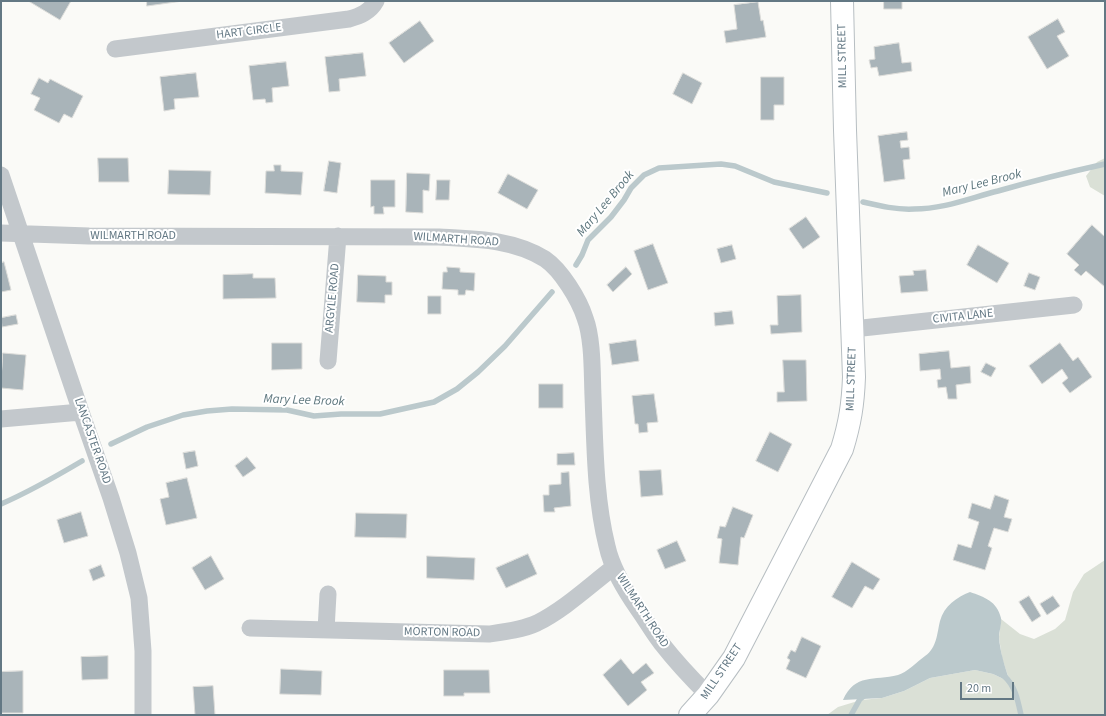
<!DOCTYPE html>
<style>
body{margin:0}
#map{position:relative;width:1106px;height:716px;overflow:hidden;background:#fafaf7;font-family:"Source Sans 3",sans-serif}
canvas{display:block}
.frame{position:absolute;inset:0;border:2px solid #637884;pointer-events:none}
.scale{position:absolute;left:960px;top:682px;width:54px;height:18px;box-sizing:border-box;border:2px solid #637884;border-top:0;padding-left:5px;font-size:12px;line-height:14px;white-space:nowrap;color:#637884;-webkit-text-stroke:3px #fff;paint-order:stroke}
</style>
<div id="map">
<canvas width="1106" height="716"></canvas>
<div class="frame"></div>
<div class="scale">20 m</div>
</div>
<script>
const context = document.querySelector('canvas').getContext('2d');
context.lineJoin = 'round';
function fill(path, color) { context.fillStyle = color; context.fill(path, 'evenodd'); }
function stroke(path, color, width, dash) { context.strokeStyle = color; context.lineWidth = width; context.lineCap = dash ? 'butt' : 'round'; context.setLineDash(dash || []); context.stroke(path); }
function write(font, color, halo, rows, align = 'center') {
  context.font = font + ' "Source Sans 3",sans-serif'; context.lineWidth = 4; context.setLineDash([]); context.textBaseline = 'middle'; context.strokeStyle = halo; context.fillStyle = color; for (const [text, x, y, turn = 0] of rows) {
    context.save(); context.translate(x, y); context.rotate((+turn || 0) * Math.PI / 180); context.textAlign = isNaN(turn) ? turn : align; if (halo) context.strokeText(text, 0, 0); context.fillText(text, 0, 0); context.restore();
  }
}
fill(new Path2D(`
 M1105,158v38l-15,-9 -4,-11 11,-14z
 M1105,560v155h-278l11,-8 23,-7 21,-2 22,-7 26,-13 45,-8 18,4 17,8 -8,-24 -3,-21 2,-18 19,15 14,5 21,-10 10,-9 8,-28 11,-18z`), '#dae0d6');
fill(new Path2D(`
 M970,592c14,5 27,9 31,26 1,6 -2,13 -2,19 1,15 6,30 11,45l-17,-8 -18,-4 -45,8 -26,13 -22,7 -39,2c12,-27 31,-19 55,-25 8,-2 20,-14 27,-19 12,-8 12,-23 15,-35 4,-15 17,-24 30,-29z`), '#bbc9cc');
stroke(new Path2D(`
 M863,202c17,4 34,8 51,7 30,0 56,-11 84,-18 35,-10 71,-19 107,-27
 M576,265l6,-10 6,-15 23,-23 13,-17 7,-12 13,-13 15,-7 62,-4 14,2 39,16 53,11
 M111,444l36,-17 36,-12 24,-4 25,-2 55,1 27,6 27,-2h39l54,-12 23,-13 21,-17 27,-26 47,-54
 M1,504c28,-12 54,-27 81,-43
 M1004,676c11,9 14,25 17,39
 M851,715l9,-16 4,-3`), '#bbc9cc', 5.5);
const building = new Path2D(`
 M31,1h40l-11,19 -30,-18z
 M147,1h36l-36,5z
 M884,1h18v8h-18z
 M758,2l3,19 2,-1 3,17 -40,6 -2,-12 13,-2 -3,-24z
 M1058,19l7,13 -8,4 12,20 -22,13 -19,-32z
 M420,21l14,20 -30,22 -15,-20z
 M899,43l3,20 9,-1 1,9 -33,5 -2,-9 -6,1 -2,-8 6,-1 -1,-12z
 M363,53l3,23 -27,3 1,12 -11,1 -4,-35z
 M286,62l3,24 -17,2 1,14 -7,1 -1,-4 -12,1 -4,-34z
 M196,73l3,24 -25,2 1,10 -11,2 -4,-34z
 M683,73l19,10 -10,21 -19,-10z
 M761,77h23v28h-10v15h-13z
 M39,78l9,5 2,-4 33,17 -11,22 -8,-4 -5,9 -25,-13 6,-12 -9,-4z
 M907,132l1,8 -8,1 1,7 8,-1 1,12 -7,1 2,19 -21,3 -6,-46z
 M98,158h30l1,24h-30z
 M329,161l12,2 -4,30 -13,-2z
 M274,165h7v6l22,1 -2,23 -36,-2 1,-22h8z
 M169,170l42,1 -1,24 -42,-1z
 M407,173l23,1 -1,17 -6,-1v23l-17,-1z
 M508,174l30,16 -11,19 -29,-16z
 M371,180h24v27h-12l1,7h-10v-8l-3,1z
 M437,180h13l-1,20h-13z
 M806,217l14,20 -17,12 -14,-20z
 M1092,225l13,12v50l-19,-16 -5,5 -7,-6 5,-5 -12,-11z
 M653,244l15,39 -20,7 -14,-39z
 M732,245l4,14 -15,4 -4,-14z
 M978,245l31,18 -12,20 -30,-18z
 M4,262l7,28 -10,2v-29z
 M447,267l13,1v4l15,1 -1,18 -8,-1 -1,5h-7v-5l-16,-1 1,-17h4z
 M626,267l6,7 -19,18 -6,-7z
 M926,270l2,21 -27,2 -2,-17 15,-1 -1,-4z
 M1029,273l11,4 -5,13 -11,-4z
 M253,274v4h22l1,20 -53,1v-24z
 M358,275l28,1v6h6v13h-7v8l-28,-1z
 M801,295l1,37 -31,2 -1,-9h8l-1,-29z
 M428,296h13v18h-13z
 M732,311l2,13 -19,2 -1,-13z
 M16,315l2,9 -16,3 -1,-9z
 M636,340l3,21 -27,4 -3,-21z
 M272,343h30v26l-30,1z
 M1060,343l13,18 5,-4 14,20 -22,16 -8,-10 6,-5 -6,-9 -20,15 -13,-18z
 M949,351l2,17 19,-2 1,17 -15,2 1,14h-9l-2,-12 -8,1 -1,-8 4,-1 -1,-10 -20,2 -1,-17z
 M3,353l23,2 -3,35 -22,-2z
 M783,360h23l1,41 -30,1v-10h7z
 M986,363l10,5 -5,9 -10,-5z
 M539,384h24v24h-24z
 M654,394l4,28 -11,1 1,9 -9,1 -1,-9h-3l-3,-28z
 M770,432l22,12 -14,28 -22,-11z
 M195,451l3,15 -12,3 -3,-16z
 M574,453l1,12h-18v-11z
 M247,457l9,11 -13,9 -8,-11z
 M661,470l2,25 -22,2 -2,-26z
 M569,472l2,34 -17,2 1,4h-11l-1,-17h6v-10l12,-1v-11z
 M187,478l10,40 -31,7 -6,-26 9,-2 -3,-14z
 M995,495l14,5 -5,17 8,2 -4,13 -14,-4 -6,18 4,2 -7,22 -32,-10 5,-16 13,4 8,-26 -11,-4 4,-15 18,6z
 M733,507l20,8 -9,23 -3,-1 -3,28 -19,-2 3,-24 -5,-1 3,-12 5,1z
 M81,512l7,24 -24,7 -7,-23z
 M356,513l51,1 -1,24 -51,-1z
 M677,541l9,20 -21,8 -8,-19z
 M528,554l9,20 -31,14 -10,-20z
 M211,556l13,23 -19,11 -13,-22z
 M427,556l48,2 -1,22 -47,-2z
 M852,562l28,17 -7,11 -8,-4 -13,22 -20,-11z
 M101,565l4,11 -12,5 -4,-11z
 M1029,596l12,20 -9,6 -13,-20z
 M1053,596l7,10 -13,9 -7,-11z
 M802,637l19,9 -15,32 -20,-9 4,-9 -3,-2 4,-8 4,2z
 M108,656v23l-26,1 -1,-23z
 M621,659l12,15 13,-11 8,10 -13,9 6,8 -19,16 -25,-31z
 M281,669l41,2 -1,24 -41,-1z
 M444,670h45l1,23h-26v3h-20z
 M23,671v42h-22v-41z
 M213,686l2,29h-20l-2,-28z`);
fill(building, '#a9b4b9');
stroke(building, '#dcdcd9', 1);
const secondary = new Path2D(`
 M690,715l18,-20 26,-37 108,-209c8,-26 11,-45 12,-72l-9,-247 -3,-129`);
stroke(secondary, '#b7bec2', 24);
stroke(new Path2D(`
 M115,49l234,-30c11,-3 21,-7 27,-18
 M1,175l80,237 30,86 17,55 11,45 4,53v64
 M1,233l88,3 350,1c36,2 74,2 106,22 16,11 34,40 40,59 8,21 7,55 8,78 2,50 2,102 14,150 5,23 18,44 31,63 8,11 15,24 24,35 14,18 30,35 46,51
 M853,329l221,-24
 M328,361l10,-125
 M1,419l80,-7
 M250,628l239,6c15,-2 33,-4 48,-11 28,-14 52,-37 77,-56
 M326,630l2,-36`), '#c3c8cc', 17);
stroke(secondary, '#fff', 22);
write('12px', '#637884', '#fff', [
 ["HART CIRCLE",249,32,-7],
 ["MILL STREET",843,56,-91],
 ["WILMARTH ROAD",133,236],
 ["WILMARTH ROAD",456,240,4],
 ["ARGYLE ROAD",333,298,-85],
 ["CIVITA LANE",963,317,-6],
 ["MILL STREET",852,379,-88],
 ["LANCASTER ROAD",92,441,71],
 ["WILMARTH ROAD",642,611,57],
 ["MORTON ROAD",442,633,1],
 ["MILL STREET",722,672,-56]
]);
write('italic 13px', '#5e777e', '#fff', [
 ["Mary Lee Brook",982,184,-14],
 ["Mary Lee Brook",606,204,-50],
 ["Mary Lee Brook",304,401,2]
]);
</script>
